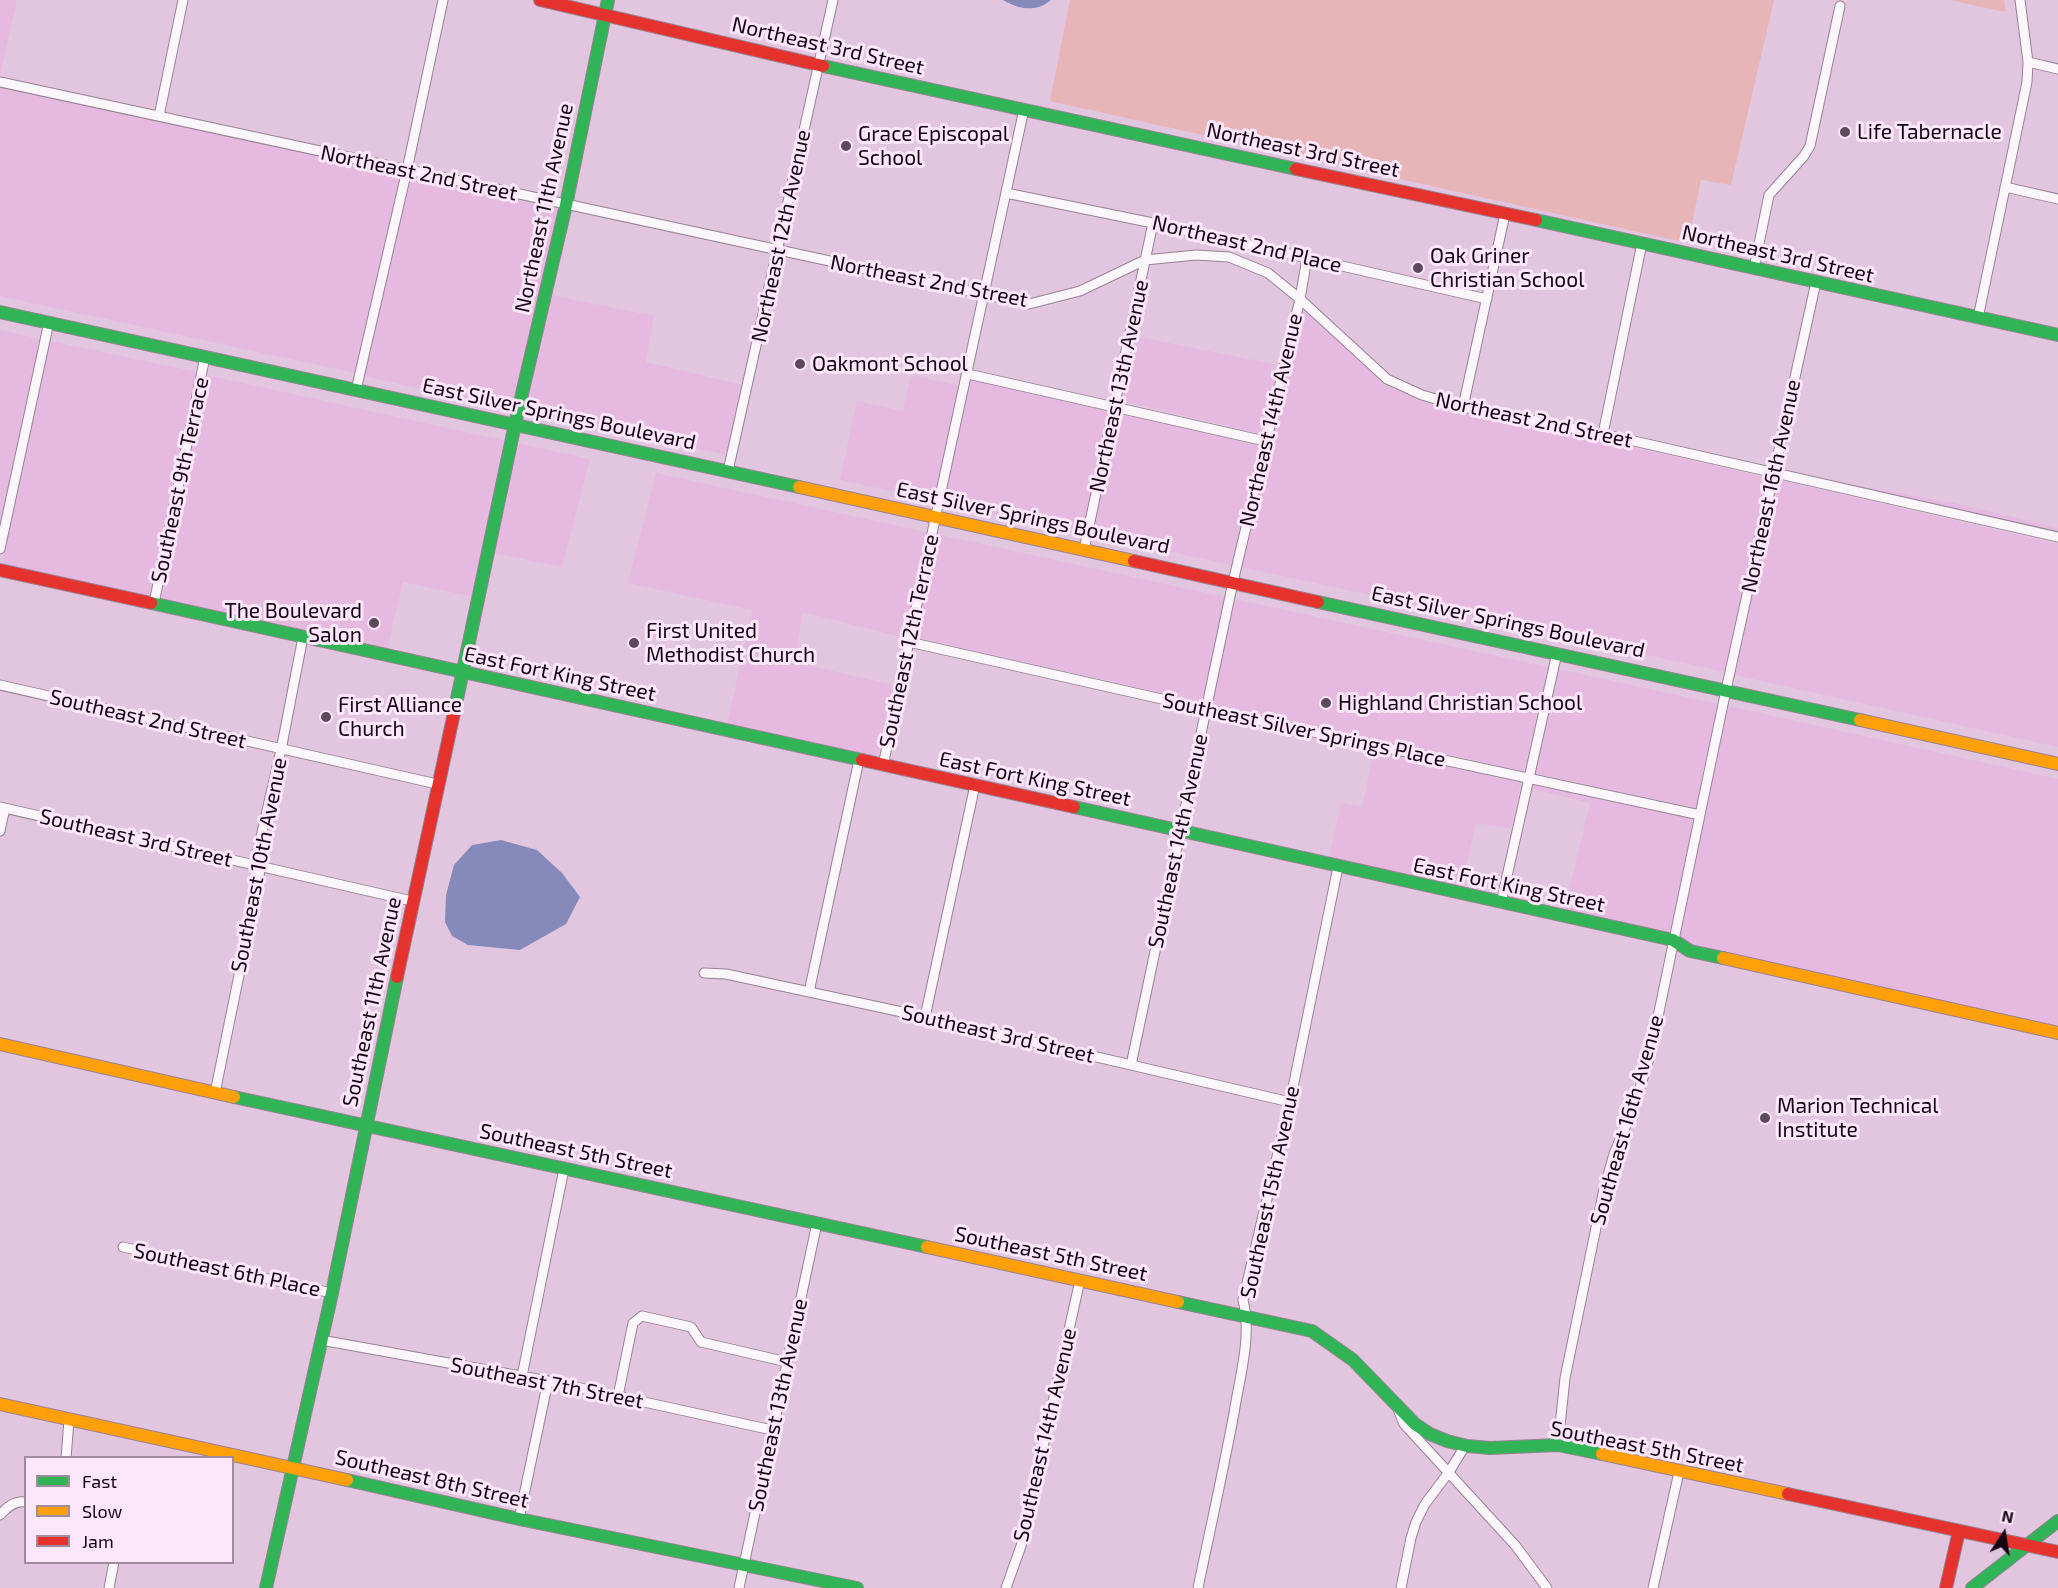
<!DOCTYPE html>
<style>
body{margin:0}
#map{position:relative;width:2058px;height:1588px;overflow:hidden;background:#e2c6df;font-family:"Exo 2",sans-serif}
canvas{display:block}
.legend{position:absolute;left:24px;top:1456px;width:210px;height:108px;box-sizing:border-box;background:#fce6f9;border:2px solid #a08c9d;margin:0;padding:8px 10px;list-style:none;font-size:18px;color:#150514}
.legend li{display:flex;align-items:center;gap:12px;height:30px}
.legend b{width:30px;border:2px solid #a08c9d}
.north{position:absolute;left:1974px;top:1504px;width:60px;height:60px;-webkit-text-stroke:4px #fce6f9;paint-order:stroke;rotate:12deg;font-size:16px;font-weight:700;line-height:24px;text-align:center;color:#150514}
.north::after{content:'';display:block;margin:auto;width:21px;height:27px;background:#150514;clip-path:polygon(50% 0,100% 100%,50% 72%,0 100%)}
</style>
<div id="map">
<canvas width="2058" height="1588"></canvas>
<ul class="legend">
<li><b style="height:8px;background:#30b455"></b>Fast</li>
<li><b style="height:8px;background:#ff9f0a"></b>Slow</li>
<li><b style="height:8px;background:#e5322d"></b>Jam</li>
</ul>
<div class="north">N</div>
</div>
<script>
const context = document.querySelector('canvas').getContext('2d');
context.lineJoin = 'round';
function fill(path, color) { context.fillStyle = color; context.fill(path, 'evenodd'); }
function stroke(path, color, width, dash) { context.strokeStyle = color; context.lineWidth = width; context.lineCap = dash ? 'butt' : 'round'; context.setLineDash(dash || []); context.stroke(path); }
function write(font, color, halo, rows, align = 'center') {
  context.font = font + ' "Exo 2",sans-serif'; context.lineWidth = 6; context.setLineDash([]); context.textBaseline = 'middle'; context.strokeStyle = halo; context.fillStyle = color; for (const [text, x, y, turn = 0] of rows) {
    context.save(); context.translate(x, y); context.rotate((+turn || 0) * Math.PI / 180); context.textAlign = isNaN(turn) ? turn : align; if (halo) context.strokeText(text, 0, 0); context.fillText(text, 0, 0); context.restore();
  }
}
fill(new Path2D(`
 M0,0h17l-17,76z
 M0,88l401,86 -46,199 -355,-77z
 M411,176l149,34 -46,200 -150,-34z
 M550,295l104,21 -8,46 97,23 -16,70 -204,-43z
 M1302,308l82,76 36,17 37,11 144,28 167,38 -43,194 -484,-105z
 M0,330l40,9 -40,187z
 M1134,336l144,29 -16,69 -141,-33z
 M50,341l147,31 -47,225 -148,-32z
 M206,375l301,66 -33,156 -71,-15 -16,67 -227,-50z
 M911,375l49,11 -27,114 -93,-20 17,-79 46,10z
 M971,380l138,30 -26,123 -140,-31z
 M1119,412l140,33 -27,120 -140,-30z
 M516,443l74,16 -28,108 -69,-14z
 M656,473l270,59 -21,106 -102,-26 -9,50 100,23 -17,74 -150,-34 25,-115 -124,-27z
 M1813,477l151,28 94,23v5z
 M1778,480l280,64v203l-323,-72z
 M936,534l289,63 -22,105 -288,-65z
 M1234,599l314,68 -24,104 -312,-67z
 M1558,669l160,35 -22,104 -163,-35z
 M1728,706l330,73v248l-366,-81 -13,-9z
 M1355,746l166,36 -10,47 -35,-6 -15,66 -132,-30 12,-56 21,4 12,-56z
 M1531,784l163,35 -24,114 -106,-22 26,-108 -60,-15z`), '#e6b9e1');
fill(new Path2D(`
 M1070,0h704l-43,185 -30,-5 -13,63 -638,-142z
 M1949,0h55l2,12z`), '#e7b4b8');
fill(new Path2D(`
 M1003,0h48c-15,13 -33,9 -48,0z
 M501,840l36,10 25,23 18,24 -14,27 -46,26 -52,-5 -16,-9 -7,-14 1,-27 8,-30 18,-20z`), '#868aba');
const street = new Path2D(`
 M2028,62l30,7
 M0,82l1029,222 51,-13 65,-31 51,-5 33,2 39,16 32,26 87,80 35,16 41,12 140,27 455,103
 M159,116l24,-116
 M2005,187l53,12
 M1006,193l147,30 334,76
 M1754,268l15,-73 35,-39 6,-10 30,-140
 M1978,318l49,-236 1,-20 -8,-62
 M968,374l297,67
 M356,390l51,-220 36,-170
 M1463,407l42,-193
 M1603,434l39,-191
 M728,471l105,-471
 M0,549l49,-227
 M1084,550l69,-327
 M154,603l51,-246
 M909,642l297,67 494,106
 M0,685l437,99
 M883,766c45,-220 94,-438 141,-657
 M0,807l412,94
 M0,831l5,-23
 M1501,903l56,-250
 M704,973l22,1 199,43 365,85
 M809,992l50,-232
 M925,1017l50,-232
 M1131,1065l102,-483 67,-283 7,-41
 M215,1093l44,-216 1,-11 -3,-12 24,-104 22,-113
 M123,1247l209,46
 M321,1340l227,41 224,49
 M522,1376l42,-207
 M618,1396l15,-73 9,-7 49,11 10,15 86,20
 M1399,1412l5,12 111,121 32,43
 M1558,1445l7,-67 39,-189 10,-35 22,-53 14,-46 76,-365 90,-408
 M66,1458l3,-38
 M0,1515c7,-8 15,-15 26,-13
 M519,1519l29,-138
 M109,1588l5,-26
 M739,1588l78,-365
 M1006,1588l15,-42 59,-266
 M1198,1588c12,-58 25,-116 36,-175 6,-38 18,-76 9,-113l47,-198 48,-235
 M1401,1588l10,-50 5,-16 9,-18 24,-32 16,-26
 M1653,1588l26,-116`);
const fast = new Path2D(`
 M823,66l473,103
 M1536,220l522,115
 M0,312l799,175
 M1318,602l542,118
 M151,603l711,157
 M454,713l61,-289 51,-219 42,-205
 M1074,807l599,133 17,11 33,7
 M234,1097l693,150
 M1178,1302l134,29 41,29 62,64 15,10 17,7 20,5 23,2 68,-3 44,9
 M347,1480l172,39 338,69
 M266,1588l66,-295 65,-316
 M1972,1588l86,-67`);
const slow = new Path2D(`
 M799,487l335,74
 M1860,720l198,44
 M1723,958l335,75
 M0,1044l234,53
 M927,1247l251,55
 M0,1404l347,76
 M1602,1454l186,40`);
const jam = new Path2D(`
 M540,0l283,66
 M1296,169l240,51
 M1134,561l184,41
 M0,570l151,33
 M862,760l212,47
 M397,977l57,-264
 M1788,1494l270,58
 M1946,1588l13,-57`);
stroke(street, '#978295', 11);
stroke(fast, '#978295', 14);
stroke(slow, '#978295', 14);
stroke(jam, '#978295', 14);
stroke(street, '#fbf6fa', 9);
stroke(fast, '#30b455', 12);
stroke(slow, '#ff9f0a', 12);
stroke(jam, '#e5322d', 12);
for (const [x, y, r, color] of [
 [1845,132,6,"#5d495b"],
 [846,146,6,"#5d495b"],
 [1418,268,6,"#5d495b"],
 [800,364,6,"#5d495b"],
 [374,623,6,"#5d495b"],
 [634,643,6,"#5d495b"],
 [1326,703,6,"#5d495b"],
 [326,717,6,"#5d495b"],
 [1765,1118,6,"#5d495b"]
]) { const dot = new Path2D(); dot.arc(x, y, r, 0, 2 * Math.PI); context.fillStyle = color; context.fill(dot); stroke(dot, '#fce6f9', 2); }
write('21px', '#150514', '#fce6f9', [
 ["Northeast 3rd Street",828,46,13],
 ["Northeast 3rd Street",1303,150,12],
 ["Northeast 2nd Street",419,173,12],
 ["Northeast 11th Avenue",544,208,-78],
 ["Northeast 12th Avenue",781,236,-78],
 ["Northeast 2nd Place",1247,244,13],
 ["Northeast 3rd Street",1778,254,13],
 ["Northeast 2nd Street",929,281,11],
 ["Northeast 13th Avenue",1119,386,-78],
 ["East Silver Springs Boulevard",559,414,12],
 ["Northeast 14th Avenue",1271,420,-77],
 ["Northeast 2nd Street",1534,420,12],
 ["Southeast 9th Terrace",180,480,-78],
 ["Northeast 16th Avenue",1771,486,-78],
 ["East Silver Springs Boulevard",1033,518,12],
 ["East Silver Springs Boulevard",1508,622,12],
 ["Southeast 12th Terrace",909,641,-78],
 ["East Fort King Street",560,674,12],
 ["Southeast 2nd Street",148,719,13],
 ["Southeast Silver Springs Place",1304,730,12],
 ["East Fort King Street",1035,779,12],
 ["Southeast 3rd Street",136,838,13],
 ["Southeast 14th Avenue",1178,841,-78],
 ["Southeast 10th Avenue",259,865,-79],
 ["East Fort King Street",1509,885,12],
 ["Southeast 11th Avenue",372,1002,-78],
 ["Southeast 3rd Street",998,1034,13],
 ["Southeast 16th Avenue",1627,1120,-74],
 ["Southeast 5th Street",576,1151,12],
 ["Southeast 15th Avenue",1270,1192,-78],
 ["Southeast 5th Street",1051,1254,12],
 ["Southeast 6th Place",227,1270,12],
 ["Southeast 7th Street",547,1383,11],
 ["Southeast 13th Avenue",778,1405,-78],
 ["Southeast 14th Avenue",1045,1435,-77],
 ["Southeast 5th Street",1647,1447,11],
 ["Southeast 8th Street",432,1479,13]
]);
write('21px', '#150514', '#fce6f9', [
 ["Life Tabernacle",1857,132],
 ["Grace Episcopal",858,134],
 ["School",858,158],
 ["Oak Griner",1430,256],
 ["Christian School",1430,280],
 ["Oakmont School",812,364],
 ["The Boulevard",362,611,"right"],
 ["Salon",362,635,"right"],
 ["First United",646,631],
 ["Methodist Church",646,655],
 ["Highland Christian School",1338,703],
 ["First Alliance",338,705],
 ["Church",338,729],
 ["Marion Technical",1777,1106],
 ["Institute",1777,1130]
], 'left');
</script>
